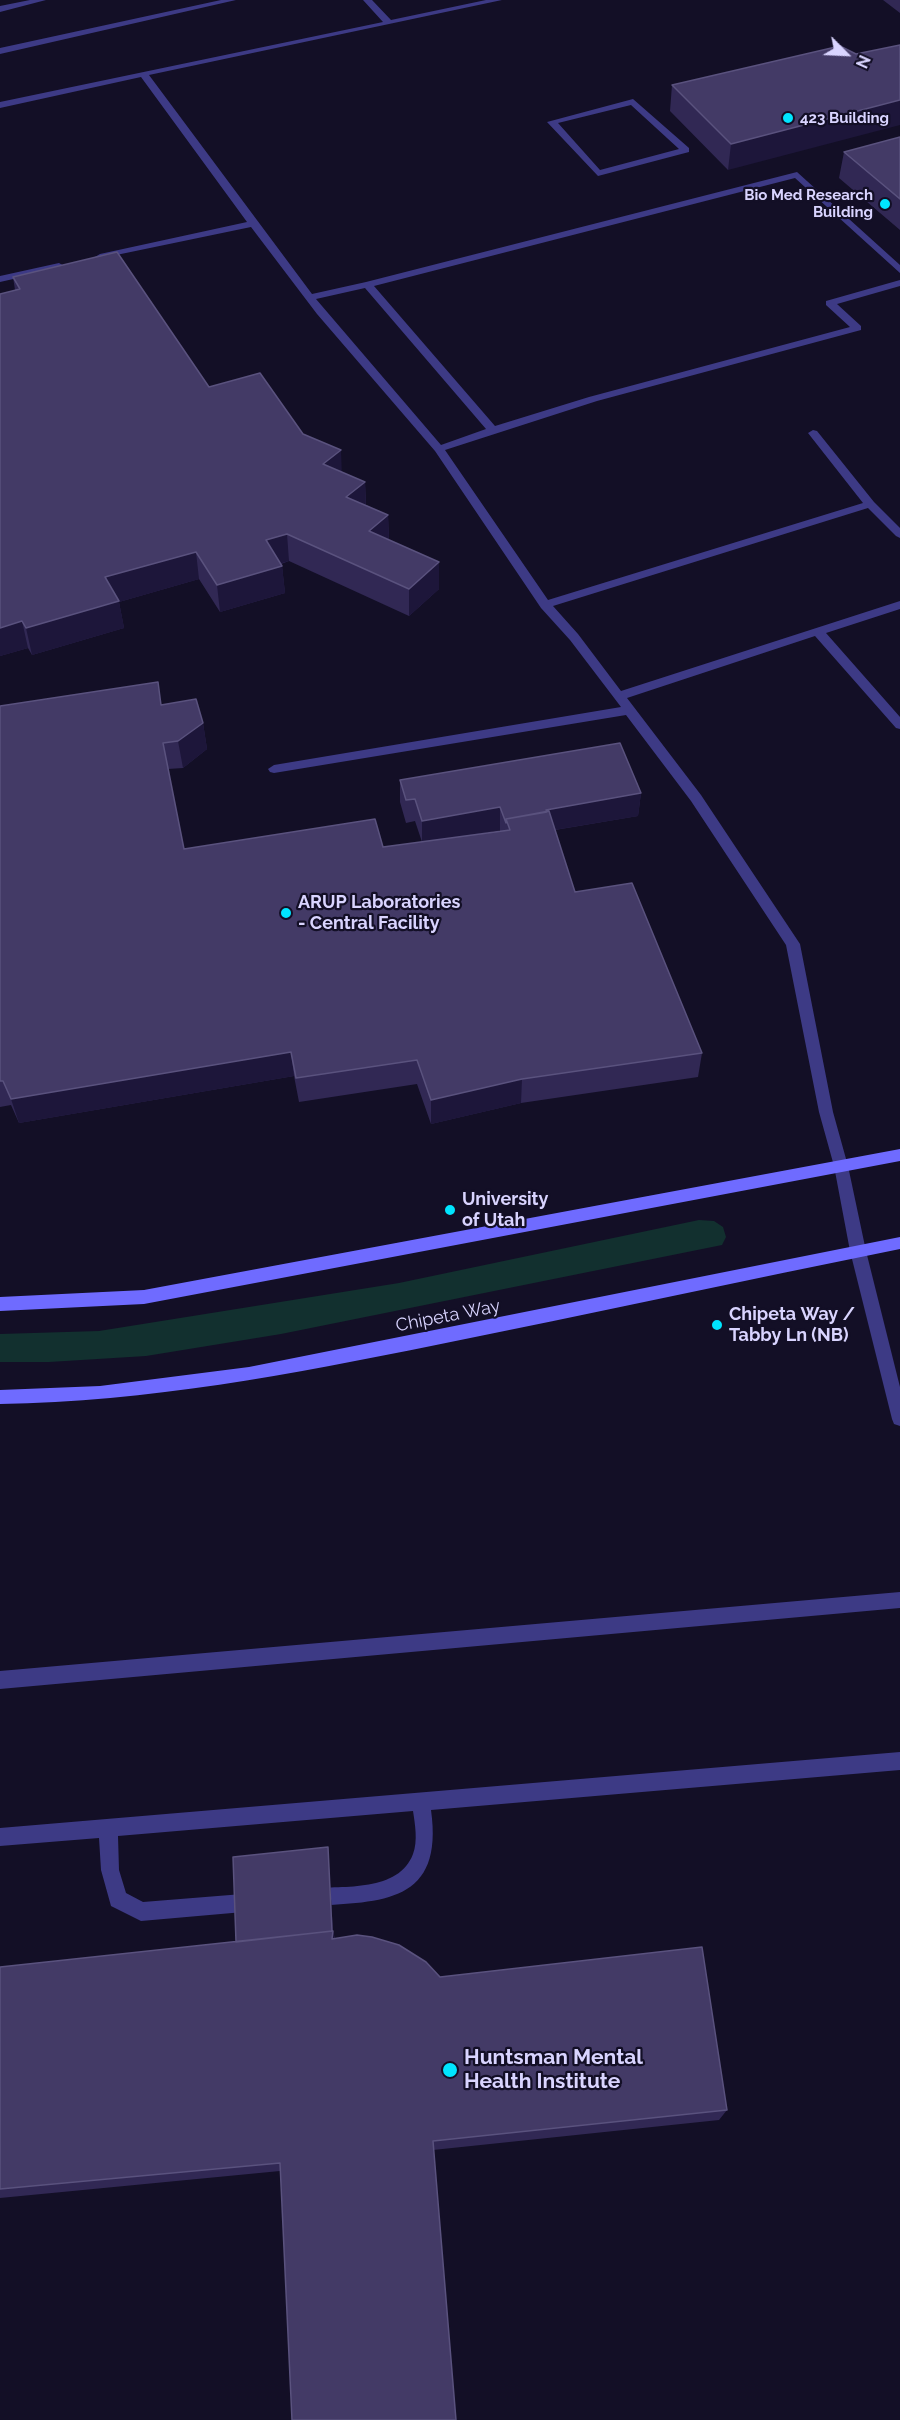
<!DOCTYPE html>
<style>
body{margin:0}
#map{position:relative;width:900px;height:2420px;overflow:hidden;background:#130f26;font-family:Raleway,sans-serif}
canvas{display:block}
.north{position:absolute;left:816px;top:24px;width:60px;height:60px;-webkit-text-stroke:4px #130f26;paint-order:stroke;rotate:114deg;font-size:16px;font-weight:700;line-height:24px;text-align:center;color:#d9d4ff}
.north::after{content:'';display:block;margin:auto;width:21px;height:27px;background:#d9d4ff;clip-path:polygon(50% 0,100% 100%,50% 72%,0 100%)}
</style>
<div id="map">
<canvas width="900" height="2420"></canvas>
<div class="north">N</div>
</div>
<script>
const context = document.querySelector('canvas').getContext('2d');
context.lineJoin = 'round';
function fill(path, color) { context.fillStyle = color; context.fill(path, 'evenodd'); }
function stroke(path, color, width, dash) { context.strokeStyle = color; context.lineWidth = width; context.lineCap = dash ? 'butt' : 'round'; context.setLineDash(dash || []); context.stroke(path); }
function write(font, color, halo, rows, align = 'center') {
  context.font = font + ' Raleway,sans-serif'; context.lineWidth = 4.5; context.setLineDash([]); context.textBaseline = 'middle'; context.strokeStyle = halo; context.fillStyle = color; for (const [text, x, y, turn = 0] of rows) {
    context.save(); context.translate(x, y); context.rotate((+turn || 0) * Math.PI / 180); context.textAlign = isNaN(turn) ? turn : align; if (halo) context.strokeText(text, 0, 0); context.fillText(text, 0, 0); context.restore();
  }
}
fill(new Path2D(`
 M699,1220l15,1 9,6 3,10 -4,8 -441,89 -135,22 -97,6h-49v-28l99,-3 300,-48z`), '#12302f');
fill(new Path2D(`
 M30,0h16l-46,12v-6z
 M221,0h15l-236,54v-6z
 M363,0h9l19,20 95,-20h16l-353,75 163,219 54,-12 431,-110 103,93v8l-105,-95 -421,108 121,140 94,-29 261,-70 -24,-22v-4l74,-21v6l-63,18 24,22v4l-264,71 -152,49 103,150 315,-97 -55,-70 5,-3 4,1 57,71 26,26v10l-4,-2 -28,-28 -315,98 25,28 43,57 279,-90v8l-74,24 74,84v12l-4,-1 -81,-92 -188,62 74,97 99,149 33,168 15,54 18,85 -3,5 -5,1 -5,-1 -3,-5 -16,-85 -15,-54 -33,-167 -95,-144 -65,-86 -352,58 -4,-1 -2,-3 6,-4 347,-58 -51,-67 -29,-32 -106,-157 -118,-137 -66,-87 -154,32 -2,-2 5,-3 147,-32 -106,-145 -141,31v-6l383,-80zM365,288l121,141 -45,16 -125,-146z
 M633,99l56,49v4l-91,24 -51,-54zM631,105l48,44 -79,21 -42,-47z
 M59,263l5,3 -2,2 -62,14v-6z
 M900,1592v16l-900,81v-18z
 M900,1752v18l-469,40c13,93 -48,92 -120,96l-7,-2 -2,-7 2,-7 7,-2c32,-2 88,4 102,-34 5,-13 2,-30 0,-43l-295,25 1,34 7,23 17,9 112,-9 7,2 2,7 -2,7 -7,2 -114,10 -30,-15 -10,-36 -2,-32 -99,8v-18z`), '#3d3a85');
fill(new Path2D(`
 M858,1245l5,1 3,5 34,136v39l-6,-2 -2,-5 -42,-168 3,-5z`), '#3d3a85');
fill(new Path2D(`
 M900,1149v12l-756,143 -144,7v-14l144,-7z
 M900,1237v12c-155,31 -309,65 -464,96 -144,29 -288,57 -436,59v-14l100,-4 149,-19z`), '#6f6bff');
fill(new Path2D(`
 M883,0h17v13z
 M856,54l-128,116 -58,-59 2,-26z
 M900,137v93l-61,-52 5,-26z
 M13,277l196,110 94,47 39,38 23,10 1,23 22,10 1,25 50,49 -30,27 -120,-55 -8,3 1,2 3,27 -65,19 -21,-33 -80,23 5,26 -92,27 -4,-7 -28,8 15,-366z
 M162,705l41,18 4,26 -24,19 -15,1 16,80 199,-2 39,-5 -7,-21 -9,2 -6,-21v-22l241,13 -3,23 -83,14 20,62 127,161 -4,24 -177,26 -90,21 -14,-40 -118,18 -5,-26 -275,47 -8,-18 -11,2v-401zM500,830v1l-60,9z
 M328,1852l5,79 2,8 105,38 287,133 -8,10 -286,30 -153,21 -280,27v-231l236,-25z`), '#312854');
fill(new Path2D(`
 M900,100v25l-172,45 3,-26z
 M341,450l1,27 -19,-13z
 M365,482l1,27 -20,-12z
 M388,515l1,27 -20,-11z
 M287,534l2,27 -21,6 -2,-27z
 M196,552l3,27 -80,23 5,26 -92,27 -6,-27 79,-51z
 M439,562v27l-30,27v-27z
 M282,566l3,27 -65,19 -3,-27z
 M22,621l6,27 -28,8v-28z
 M203,723l4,26 -24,19 -5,-27z
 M641,793l-3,23 -90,15 -2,-21z
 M500,807v23l-78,13v-22z
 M291,1052l3,24 -275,47 -8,-24z
 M522,1079l-1,24 -90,21v-24z
 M328,1847l5,86v-2l3,14 -4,-6z`), '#1d163a');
const building = new Path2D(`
 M900,45v55l-169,44 -59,-59 168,-39 16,8z
 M900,137v62l-56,-47z
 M117,252l92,135 51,-14 43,61 38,16 -18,14 42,18 -19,15 42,18 -19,16 70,31 -30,27 -122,-55 -21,6 16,26 -65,19 -21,-33 -91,25 14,24 -93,27 -4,-7 -22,7v-334l20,-5 -7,-12z
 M158,682l3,23 35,-6 7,24 -25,18 -15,2 21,106 191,-30 8,28 127,-17 -4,-11 43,-8 26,81 57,-9 70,170 -180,26 -91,21 -14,-40 -121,18 -5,-26 -280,47 -8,-18h-3v-375z
 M620,743l21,50 -95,17 1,2 -41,7v4l-6,-16 -78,14 -7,-22 -9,1 -6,-20z
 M328,1847l4,84 -96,11 -3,-85z
 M333,1931l-1,8 25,-4 15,2 27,8 27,17 14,15 262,-30 25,163 -294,31 23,279h-164l-12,-257 -280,26v-222z`);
fill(building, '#433a66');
stroke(building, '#5a527e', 1.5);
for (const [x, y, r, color] of [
 [788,118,6,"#00e5ff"],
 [885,204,6,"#00e5ff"],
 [286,913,6,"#00e5ff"],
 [450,1210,6,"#00e5ff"],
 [717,1325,6,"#00e5ff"],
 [450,2070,8,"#00e5ff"]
]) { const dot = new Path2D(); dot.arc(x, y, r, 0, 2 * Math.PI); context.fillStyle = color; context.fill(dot); stroke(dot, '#130f26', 2); }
write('bold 15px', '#d9d4ff', '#130f26', [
 ["423 Building",800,118],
 ["Bio Med Research",873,195,"right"],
 ["Building",873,212,"right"]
], 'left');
write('bold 18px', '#d9d4ff', '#130f26', [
 ["ARUP Laboratories",298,903],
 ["- Central Facility",298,924],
 ["University",462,1200],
 ["of Utah",462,1221],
 ["Chipeta Way /",729,1315],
 ["Tabby Ln (NB)",729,1336]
], 'left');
write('18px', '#d9d4ff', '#130f26', [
 ["Chipeta Way",448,1316,-11]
]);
write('bold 21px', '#d9d4ff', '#130f26', [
 ["Huntsman Mental",464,2058],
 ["Health Institute",464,2082]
], 'left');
</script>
